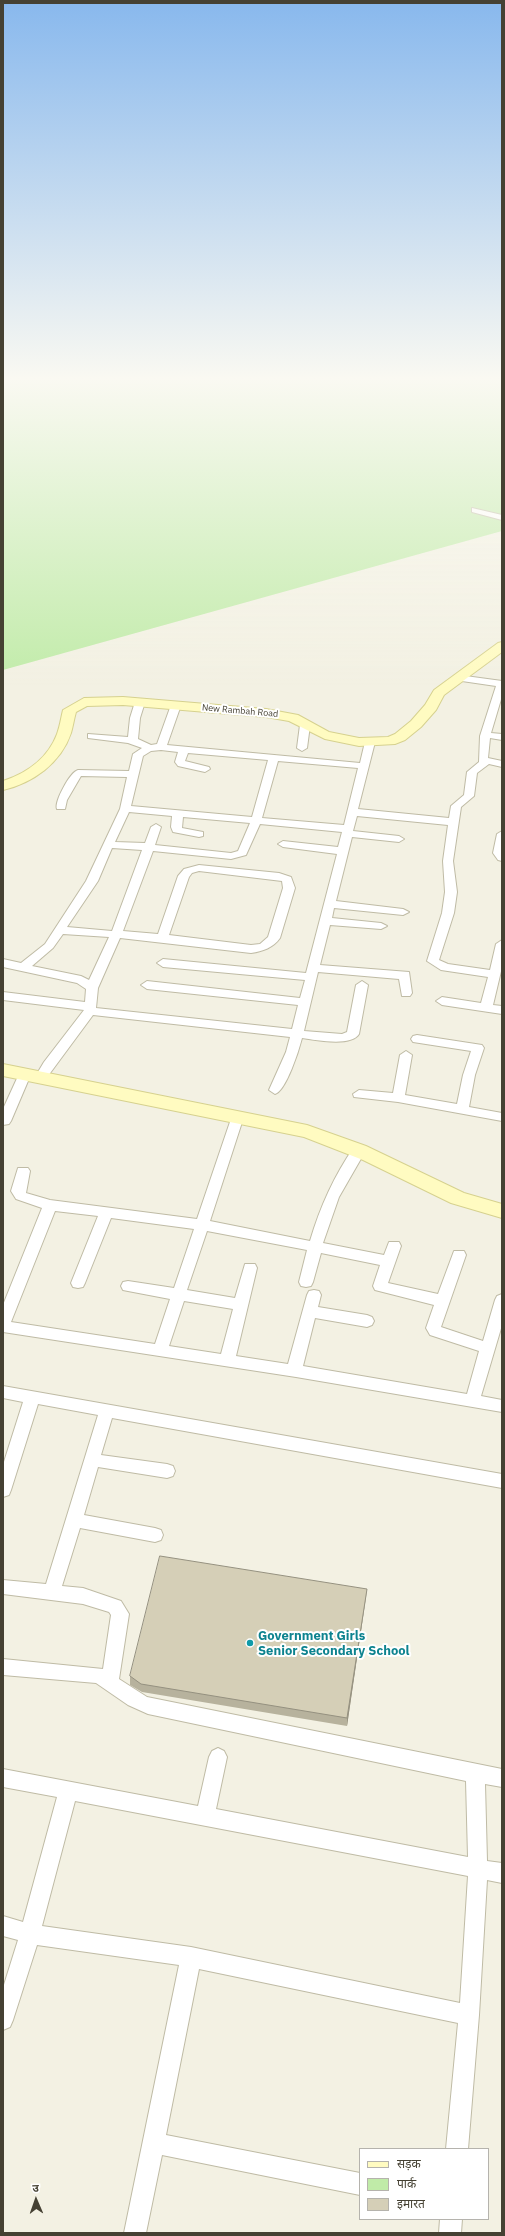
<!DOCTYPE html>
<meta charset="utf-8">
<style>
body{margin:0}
#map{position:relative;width:505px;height:2236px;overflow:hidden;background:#f3f1e3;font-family:"IBM Plex Sans","Noto Sans Devanagari",sans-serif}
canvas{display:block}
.frame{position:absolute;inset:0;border:4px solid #454133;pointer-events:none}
.legend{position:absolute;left:359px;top:2148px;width:130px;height:72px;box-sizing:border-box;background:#fff;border:1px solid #b5b3ad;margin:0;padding:5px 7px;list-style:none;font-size:12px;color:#454133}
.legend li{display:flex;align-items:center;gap:8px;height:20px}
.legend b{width:20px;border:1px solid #b5b3ad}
.north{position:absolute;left:16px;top:2180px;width:40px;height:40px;-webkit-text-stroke:3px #fff;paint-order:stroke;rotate:358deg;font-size:11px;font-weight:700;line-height:16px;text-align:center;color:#454133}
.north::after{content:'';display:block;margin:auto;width:14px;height:18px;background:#454133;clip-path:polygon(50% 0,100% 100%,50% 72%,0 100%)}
</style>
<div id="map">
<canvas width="505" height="2236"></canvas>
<div class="frame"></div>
<ul class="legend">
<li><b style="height:5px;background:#fffbc1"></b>सड़क</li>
<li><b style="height:11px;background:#c0eba8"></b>पार्क</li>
<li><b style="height:11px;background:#d5cfb7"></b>इमारत</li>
</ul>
<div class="north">उ</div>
</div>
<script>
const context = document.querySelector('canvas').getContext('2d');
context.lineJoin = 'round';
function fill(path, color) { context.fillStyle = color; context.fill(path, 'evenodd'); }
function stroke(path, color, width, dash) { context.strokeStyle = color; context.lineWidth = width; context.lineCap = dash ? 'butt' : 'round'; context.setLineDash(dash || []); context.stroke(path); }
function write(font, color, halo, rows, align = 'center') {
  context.font = font + ' "IBM Plex Sans",sans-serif'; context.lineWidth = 4; context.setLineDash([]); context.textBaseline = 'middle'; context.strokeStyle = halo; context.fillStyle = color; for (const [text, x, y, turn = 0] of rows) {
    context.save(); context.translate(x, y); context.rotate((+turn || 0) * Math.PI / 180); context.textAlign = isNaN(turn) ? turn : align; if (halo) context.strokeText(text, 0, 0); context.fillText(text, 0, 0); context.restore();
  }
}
fill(new Path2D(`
 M3,376h499v155l-499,139z`), '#c0eba8');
const street = new Path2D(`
 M472,508l30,7v5l-30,-8z
 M458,675l44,6v15l-11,37 11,1v6l-12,-2 -2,20 14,3v6l-13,-3 -12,9 -3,23 -13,11 -8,54 4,31 -3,21 -15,47 9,4 42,6 6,-26 6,-4v27l-9,38 9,1v8l-60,-9 -6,-4 6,-4 39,6 7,-26 -47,-7 -14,-9 15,-48 3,-21 -2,-31 5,-36 -91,-9 -4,15 46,5 5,3 -5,3 -47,-5 -16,64 67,8 6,3 -6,3 -69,-7 -2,10 49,5 6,3 -6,3 -51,-4 -10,40 89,7 3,21 -2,3h-8l-3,-17 -81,-7 -14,59 38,3 5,-2 9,-47 6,-4 6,4 -9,49c-8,13 -43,6 -57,4 -3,12 -16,53 -27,56l-6,-4 17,-38 4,-15 -197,-22 -48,65h-8l-2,-3 9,-15 40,-52 -81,-10v-8l82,10 1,-13 -9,-6 -74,-16v-8l18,4 24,-19 41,-63 34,-72 7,-32 -46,-1 -14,24 -2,9h-8c-3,-7 13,-37 21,-39l51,1 4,-17 9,-6 -14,-5 -40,-5v-4l40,3 2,-19 5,-16 5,-3 5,3 -5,16 -2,21 13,6 6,-1 14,-39 5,-3 5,3 -14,40 193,18 5,-21 5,-3 5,3 -17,67 91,9 2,-12 13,-11 3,-23 12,-10 1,-26 16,-50 -41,-6 -2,-2zM161,750l17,2 -3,10 3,4 27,6 5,-3 -1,-2 -24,-6 3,-8 80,7 -16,57 -121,-11 12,-50 8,-5zM278,761l80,7 -14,57 -82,-7zM129,812l43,4 -1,11 2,5 26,5 4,-1v-4l-21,-4 1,-11 67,6 -12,28 -7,2 -76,-8 6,-18 -5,-3 -5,3 -6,16 -30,-1zM260,824l82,8 -4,15 -55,-6 -5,3 5,3 54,7 -31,119 -143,-14 -6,4 6,4 142,13 -5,18 -153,-17 -6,4 6,4 151,16 -6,24 -196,-21 2,-20 22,-50 131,15c12,-2 22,-5 29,-15l15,-50 -4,-11 -12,-4 -80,-8 -15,4 -6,7 -20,58 -35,-3 30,-80 78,8 15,-4zM112,848l30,2 -30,81 -45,-4 31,-46zM199,871l83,10 1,7 -15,49 -8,7 -9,1 -82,-10 20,-58 3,-4zM63,934l46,3 -20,43 -8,-4 -49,-10 21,-18z
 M305,722l5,3 -3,23 -5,3 -5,-3 3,-23z
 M502,831v30l-4,-1 -5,-7 4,-19z
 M417,1035l65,10 2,3 -9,27 -6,32 33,6v8l-104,-19 -44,-5 -1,-3 6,-4 34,3 7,-38 6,-4 6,4 -7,40 52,9 6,-29 8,-24 -58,-9 -2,-3 2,-3z
 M25,1070l6,4 -20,47 -2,3 -6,1v-16l16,-35z
 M238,1112l6,4 -34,105 100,20c10,-34 24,-65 44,-94h10l2,3 -27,47 -16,46 61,12 5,-13h10l2,4 -13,37 50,11 16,-43h10l2,4 -25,72 42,14 12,-41 2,-4 5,-2v31l-21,71 21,4v12l-206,-35 -293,-45v-27l39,-97 -26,-9 -5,-8 7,-23h10l2,3 -4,22 24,7 147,19 35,-103zM55,1211l43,5 -27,67 2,4 5,1 5,-1 2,-4 26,-65 83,11 -20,59 -46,-7 -5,1 -2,4 2,4 5,1 42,8 -15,45 -144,-22zM207,1231l100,19 -8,32 2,4 5,1 5,-1 2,-4 8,-29 59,12 -7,21 2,4 59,15 -8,23 4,7 49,16 -12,43 -164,-28 12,-48 52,9 5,-2 2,-4 -2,-4 -5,-2 -49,-8 3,-12 -2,-4 -5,-1 -5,1 -2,4 -19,69 -52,-8 21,-88 -2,-4h-10l-10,34 -48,-8zM184,1301l49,8 -12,45 -52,-8z
 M3,1386l499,88v14l-390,-70 -11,37 66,9 6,2 2,5 -2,5 -6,2 -69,-11 -14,48 71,13 6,2 2,5 -2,5 -6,2 -75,-14 -18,58 21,2 38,13 8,13 -10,65 28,18 355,72v18l-17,-3 2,77 15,2v20l-15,-3 -8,135 -11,134h-22l12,-126 -259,-54 -33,166 194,38v22l-198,-40 -16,78h-22l55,-268 -142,-20 -24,75 -3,7 -7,3v-42l15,-48 -15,-4v-20l20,6 34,-125 -54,-10v-18l195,37 11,-49 3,-6 6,-3 6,3 3,6 -11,52 252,48 -2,-76 -318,-67 -20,-9 -32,-22 -93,-8v-16l100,10 8,-54 -2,-3 -26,-8 -80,-10v-14l43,4 52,-169 -60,-11 -27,86 -2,5 -6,2v-32l20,-63 -20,-4zM75,1801l393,75 -8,127 -269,-56 -149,-21z
 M440,2219h22l-1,14h-22z`);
const secondary = new Path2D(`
 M502,642v10l-58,43 -8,15 -15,17 -16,13 -10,4 -36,2 -34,-7 -36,-18 -23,-4 -143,-12 -36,1 -11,6c-2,7 -3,14 -5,21 -10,30 -38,50 -68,57v-9c24,-8 45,-23 54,-47 3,-8 4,-16 6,-24l21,-12 39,-1 143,12 32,6 31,17 30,6 29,-1 7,-3 16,-13 14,-16 9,-15 64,-47z
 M3,1064l304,61 59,21 98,47 38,11v14l-51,-15 -88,-43 -59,-23 -301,-61z`);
stroke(street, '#bfbba5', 2);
stroke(secondary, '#d6d18f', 2);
fill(street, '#fff');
fill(secondary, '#fffbc1');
fill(new Path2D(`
 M367,1589l-20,137 -205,-34 -12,-7v-9z`), '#b7b29d');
fill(new Path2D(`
 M367,1589l-1,8 -19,129v-8z`), '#959180');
const building = new Path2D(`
 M160,1556l207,33 -20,129 -206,-34 -11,-8z`);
fill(building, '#d5cfb7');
stroke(building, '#959180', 1);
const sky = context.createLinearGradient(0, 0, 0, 689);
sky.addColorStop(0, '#88b8ed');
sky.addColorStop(0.55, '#faf9f2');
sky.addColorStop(1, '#faf9f200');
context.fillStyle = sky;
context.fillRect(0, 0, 505, 689);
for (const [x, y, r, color] of [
 [250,1643,4,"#0f9aa8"]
]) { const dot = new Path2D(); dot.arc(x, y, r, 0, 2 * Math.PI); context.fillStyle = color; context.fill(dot); stroke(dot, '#fff', 1.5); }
write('9px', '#454133', '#fff', [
 ["New Rambah Road",240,711,5]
]);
write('bold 13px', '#0d838f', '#fff', [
 ["Government Girls",258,1636],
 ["Senior Secondary School",258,1651]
], 'left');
</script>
